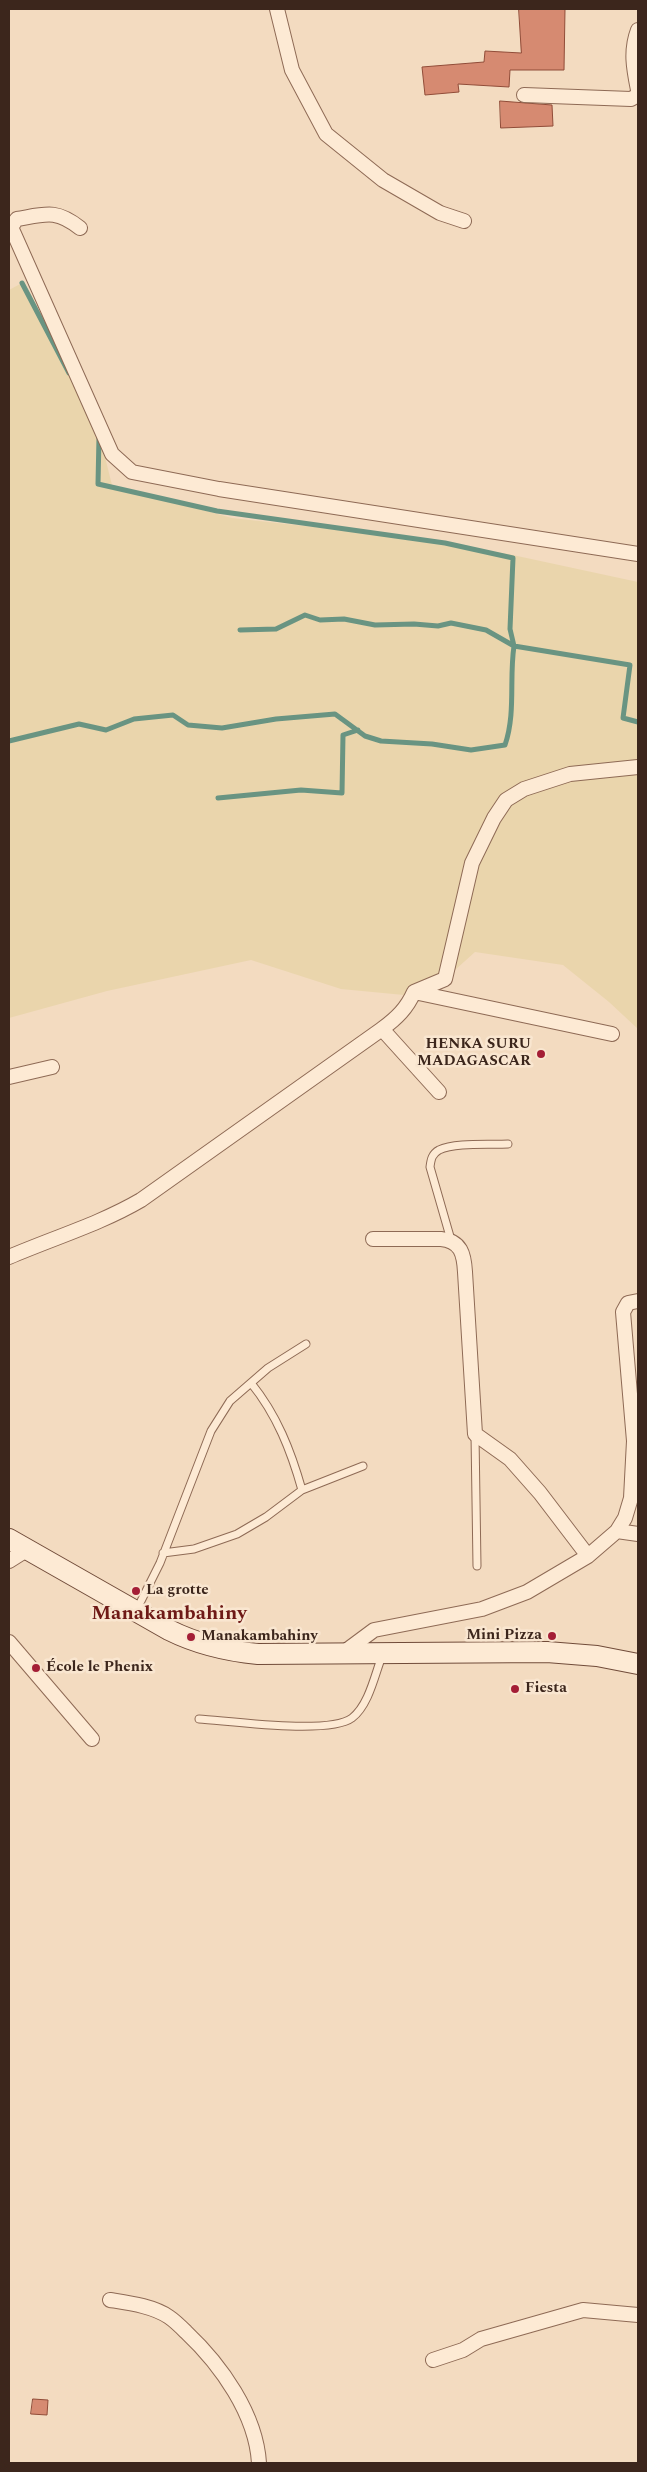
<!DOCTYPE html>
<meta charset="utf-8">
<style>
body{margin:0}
#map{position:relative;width:647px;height:2472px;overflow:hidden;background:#f3dbc0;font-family:Spectral,serif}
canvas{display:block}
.frame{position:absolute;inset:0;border:10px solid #3c261c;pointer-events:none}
</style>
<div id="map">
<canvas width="647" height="2472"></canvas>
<div class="frame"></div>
</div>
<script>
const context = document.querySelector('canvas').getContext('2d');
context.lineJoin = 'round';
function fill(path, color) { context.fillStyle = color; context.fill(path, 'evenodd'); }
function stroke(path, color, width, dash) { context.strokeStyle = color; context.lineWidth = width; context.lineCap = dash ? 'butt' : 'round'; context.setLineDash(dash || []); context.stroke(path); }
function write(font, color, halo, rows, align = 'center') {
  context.font = font + ' Spectral,serif'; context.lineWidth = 5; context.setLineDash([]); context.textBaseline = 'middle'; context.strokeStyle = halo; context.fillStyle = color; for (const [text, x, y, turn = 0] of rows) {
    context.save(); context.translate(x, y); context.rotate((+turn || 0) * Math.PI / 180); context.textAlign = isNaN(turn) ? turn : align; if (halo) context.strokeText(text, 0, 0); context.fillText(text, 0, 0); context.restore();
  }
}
fill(new Path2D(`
 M22,283l51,96 13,2 26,104 120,33 145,16 131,20 130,28v447l-29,-27 -46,-37 -88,-13 -50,45 -84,-8 -90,-29 -144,31 -98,27v-728z`), '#ead5ac');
stroke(new Path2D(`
 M22,283l47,90
 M99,437l-1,47 119,27 228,32 68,15 -3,71 4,17
 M240,630l36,-1 29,-14 15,5 24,-1 31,6 39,-1 24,2 13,-3 35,7 28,16
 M9,741l70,-17 27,6 28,-11 39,-4 15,10 34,3 54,-9 59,-5 30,22 16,5 51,3 39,6 34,-5c11,-32 4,-66 9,-99l116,19 -7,53 15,4
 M218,798l83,-8 41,3 1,-58 15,-5`), '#699482', 5);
const building = new Path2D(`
 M519,9h46l-1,61h-54l-1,17 -51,-3 1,8 -34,3 -3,-28 62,-5 1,-11 36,2z
 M500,101l52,4 1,21 -52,2z
 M33,2399l15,1 -1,15 -16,-1z`);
fill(building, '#d68a71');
stroke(building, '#904c38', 1);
const lane = new Path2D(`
 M451,1240l-21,-73c1,-8 2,-13 9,-17 16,-8 50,-5 69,-6
 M251,1383c26,32 40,68 51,107
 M475,1435l2,131
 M163,1553l31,-4 43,-15 29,-17 36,-27 61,-24
 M137,1609l23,-46 51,-132 19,-30 38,-33 38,-24
 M199,1719c31,2 130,16 153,-1 17,-13 23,-44 30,-62`);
const street = new Path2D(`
 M277,9l15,61 34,64 57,46 57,33 24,8
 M638,30c-8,21 -4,40 0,60
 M524,95l107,4 7,-4
 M80,228c-24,-19 -34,-14 -63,-9l-6,8 101,227 20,18 87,17 419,65
 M414,992l198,42
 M9,1077l43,-10
 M439,1092l-57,-63c15,-11 25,-21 32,-37l31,-13 27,-116 22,-45 12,-18 18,-11 46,-15 68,-7
 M373,1239h68c20,2 23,15 24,33l10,162 35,25 30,34 48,63
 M9,1257c44,-19 91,-33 132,-57l241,-171
 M617,1531l21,3
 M9,1561l19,-12
 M9,1642l83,97
 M343,1653l31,-23 108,-21 45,-17 61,-36 29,-25 8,-13 6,-20 3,-57 -11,-129 5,-9 10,-2
 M110,2300c19,3 43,6 59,17 6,4 12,10 17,15 35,33 70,82 73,131
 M433,2360l30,-10 18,-11 102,-29 55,5`);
const secondary = new Path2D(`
 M9,1539l160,91c28,14 57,21 89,24l289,-2 50,4 41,8`);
stroke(lane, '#8e6a55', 9);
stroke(street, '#8e6a55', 16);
stroke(secondary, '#704b39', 22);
stroke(lane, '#fdead4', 7);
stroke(street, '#fdead4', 14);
stroke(secondary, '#fdead4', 20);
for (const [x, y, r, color] of [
 [541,1054,5,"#a41e36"],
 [136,1591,5,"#a41e36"],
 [552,1636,5,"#a41e36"],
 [191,1637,5,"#a41e36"],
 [36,1668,5,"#a41e36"],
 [515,1689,5,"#a41e36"]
]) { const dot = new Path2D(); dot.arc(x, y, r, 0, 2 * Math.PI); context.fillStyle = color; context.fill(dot); stroke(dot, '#f9e6d0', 2); }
write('bold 15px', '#3c261c', '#f9e6d0', [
 ["HENKA SURU",531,1045,"right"],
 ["MADAGASCAR",531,1062,"right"],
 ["La grotte",146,1591],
 ["Mini Pizza",542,1636,"right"],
 ["Manakambahiny",201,1637],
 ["École le Phenix",46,1668],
 ["Fiesta",525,1689]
], 'left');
write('bold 20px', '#6e1916', '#f9e6d0', [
 ["Manakambahiny",169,1615]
]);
</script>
